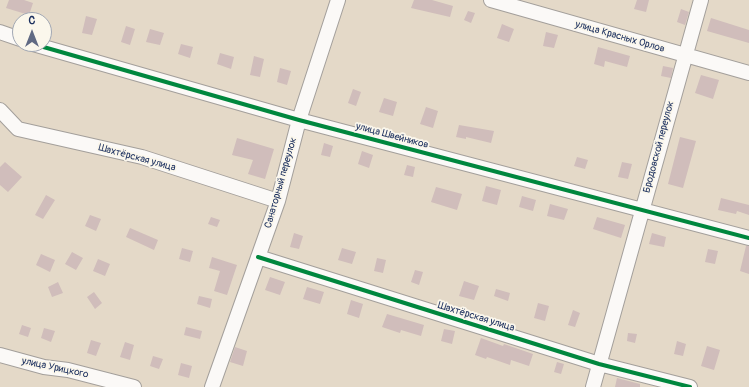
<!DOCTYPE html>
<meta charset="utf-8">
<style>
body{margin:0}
#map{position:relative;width:749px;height:387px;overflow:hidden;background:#e4d9c8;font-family:Pangolin,sans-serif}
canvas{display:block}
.north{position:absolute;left:12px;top:12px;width:40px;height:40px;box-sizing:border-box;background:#fbf7ec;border:1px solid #a1a7b3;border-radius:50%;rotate:0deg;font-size:11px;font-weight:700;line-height:16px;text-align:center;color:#1b2f5e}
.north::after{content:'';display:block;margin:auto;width:14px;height:18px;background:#616a83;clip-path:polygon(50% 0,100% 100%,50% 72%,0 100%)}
</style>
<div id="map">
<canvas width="749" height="387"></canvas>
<div class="north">С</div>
</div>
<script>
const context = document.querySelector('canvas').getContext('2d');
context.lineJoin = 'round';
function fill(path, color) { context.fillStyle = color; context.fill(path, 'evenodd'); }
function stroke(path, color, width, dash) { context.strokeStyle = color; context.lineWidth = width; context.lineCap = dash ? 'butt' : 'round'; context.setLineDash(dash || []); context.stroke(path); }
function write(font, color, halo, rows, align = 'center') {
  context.font = font + ' Pangolin,sans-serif'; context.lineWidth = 3.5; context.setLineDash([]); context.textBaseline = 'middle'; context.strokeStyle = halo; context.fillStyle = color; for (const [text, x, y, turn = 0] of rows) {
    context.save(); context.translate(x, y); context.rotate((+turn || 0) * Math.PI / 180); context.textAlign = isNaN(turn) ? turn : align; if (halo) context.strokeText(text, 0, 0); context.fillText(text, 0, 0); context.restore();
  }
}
fill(new Path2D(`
 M9,0h15l9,3 -4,12 -23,-7z
 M414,0h18l21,6 -3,11 -39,-9z
 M637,0h12l-3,12 -12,-3z
 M681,9l8,3 -4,13 -8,-3z
 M468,11l7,2 -4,10 -7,-3z
 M86,16l11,3 -5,16 -10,-2z
 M711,18l38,12v13l-42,-12z
 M502,24l12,5 -5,13 -12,-4z
 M126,26l9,3 -5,16 -9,-3z
 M150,29l14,4 -4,12 -14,-3z
 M546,32l12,3 -4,13 -11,-2z
 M181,44l12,3 -3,11 -12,-4z
 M598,47l32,9 -3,11 -22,-6 -1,6 -10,-3z
 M220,53l14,4 -3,12 -14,-5z
 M254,56l10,3 -4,18 -10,-2z
 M663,66l10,2 -2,10 -10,-2z
 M280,68l11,3 -4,14 -10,-3z
 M701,75l18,5 -6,19 -18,-6z
 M353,89l8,3 -5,14 -8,-3z
 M384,98l13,4 -4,14 -14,-4z
 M426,107l12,4 -5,17 -13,-4z
 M459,125l35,6 -3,12 -25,-6v2l-10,-2z
 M680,137l16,4 -13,47 -15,-4z
 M237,138l37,11 -9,30 -17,-5 5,-14 -21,-5z
 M324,143l9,3 -3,11 -9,-2z
 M362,151l11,4 -4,13 -11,-4z
 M577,157l11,3 -3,9 -11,-3z
 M5,162l17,15 -14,15 -8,-7v-18z
 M622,162l10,2 -4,15 -10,-2z
 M407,165l8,2 -2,10 -9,-2z
 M486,186l15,4 -4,15 -15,-4z
 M436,187l26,7 -5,16 -26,-8z
 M46,195l9,5 -12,19 -8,-4z
 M522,196l14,4 -3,11 -14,-4z
 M721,198l28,7v10l-12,-4 -1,3 -18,-4z
 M550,204l18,5 -4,11 -17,-4z
 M90,215l11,4 -5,12 -11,-5z
 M211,217l9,3 -3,7 -9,-3z
 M597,217l28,8 -4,13 -28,-9z
 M130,228l28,12 -4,10 -28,-13z
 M294,233l9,3 -4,13 -9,-2z
 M652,233l14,4 -2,10 -15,-3z
 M746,246h3v28l-9,-3z
 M182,248l11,3 -3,11 -11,-3z
 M342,248l14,4 -4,12 -14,-4z
 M708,249l10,2 -3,13 -10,-2z
 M72,252l11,6 -7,12 -11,-6z
 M41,254l14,6 -5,12 -14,-7z
 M212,257l25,8 -10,30 -13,-4 6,-20 -11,-3z
 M377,258l9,2 -3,13 -9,-2z
 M98,259l12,5 -5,12 -12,-5z
 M415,270l8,2 -4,13 -8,-3z
 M270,277l15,5 -5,13 -15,-5z
 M464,281l15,5 -5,14 -15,-4z
 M58,282l5,11 -11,4 -4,-10z
 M307,287l17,5 -4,12 -17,-5z
 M496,289l14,4 -2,8 -14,-5z
 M94,292l8,11 -7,6 -8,-12z
 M199,296l13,3 -2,9 -13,-4z
 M351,300l12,4 -4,14 -12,-4z
 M538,303l11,3 -4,15 -11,-3z
 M573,310l7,3 -5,14 -7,-2z
 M387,314l37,11 -3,11 -20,-6 -1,3 -18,-6z
 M22,325l9,3 -3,9 -9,-3z
 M186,327l16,4 -2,8 -16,-4z
 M44,328l11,3 -4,11 -10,-4z
 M444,329l11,2 -3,13 -11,-3z
 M628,333l9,1 -2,9 -8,-2z
 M481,338l22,8 1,-2 29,10 -4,12 -18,-6 -1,5 -23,-8 -1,2 -11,-4z
 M91,340l10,3 -5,13 -9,-3z
 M677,341l9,3 -3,12 -9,-2z
 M125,342l9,3 -4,15 -10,-3z
 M707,346l13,4 -6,20 -13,-4z
 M235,347l12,4 -4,15 -13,-4z
 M153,356l10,3 -4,10 -9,-3z
 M557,362l7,2 -3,10 -7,-2z
 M181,363l11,3 -3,12 -11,-3z
 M617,378l23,6v3h-25z`), '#d0bdbb');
const minor = new Path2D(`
 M491,0l258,73
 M0,32l20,7
 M33,44l266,76 450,118
 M0,110l18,19 124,28 136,44
 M258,257l341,107 91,23
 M0,355l44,12 24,3 66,17
 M212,387l66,-186 21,-81 39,-120
 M593,387l108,-387`);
stroke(minor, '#a39f9b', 16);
stroke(minor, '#fbf9f7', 14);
stroke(new Path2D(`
 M33,44l266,76 450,118
 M258,257l341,107 91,23`), '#00873e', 4);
write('10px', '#1b2f5e', '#fbf7ec', [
 ["улица Красных Орлов",620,37,16],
 ["улица Швейников",392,136,15],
 ["Бродовской переулок",659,147,-75],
 ["Шахтёрская улица",137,158,15],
 ["Санаторный переулок",281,183,-74],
 ["Шахтёрская улица",476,317,17],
 ["улица Урицкого",55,368,12]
]);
</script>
